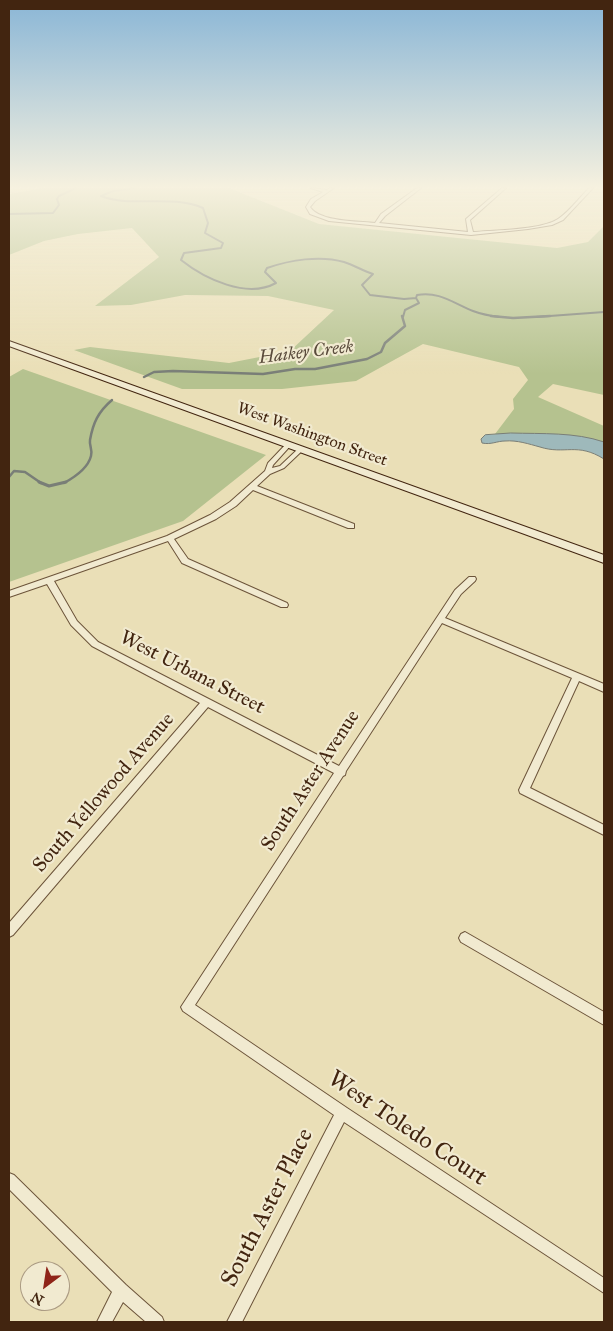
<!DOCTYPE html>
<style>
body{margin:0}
#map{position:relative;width:613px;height:1331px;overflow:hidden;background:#eadfb7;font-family:"IM FELL Great Primer",serif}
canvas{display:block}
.frame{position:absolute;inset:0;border:10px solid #422510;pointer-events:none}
.north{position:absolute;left:20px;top:1261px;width:50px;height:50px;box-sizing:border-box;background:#f1ead0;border:1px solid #ab9b83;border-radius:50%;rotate:211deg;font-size:14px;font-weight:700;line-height:20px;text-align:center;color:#422510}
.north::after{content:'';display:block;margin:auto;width:18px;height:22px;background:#8f2418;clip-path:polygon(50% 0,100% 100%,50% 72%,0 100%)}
</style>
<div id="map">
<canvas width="613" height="1331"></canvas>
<div class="frame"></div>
<div class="north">N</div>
</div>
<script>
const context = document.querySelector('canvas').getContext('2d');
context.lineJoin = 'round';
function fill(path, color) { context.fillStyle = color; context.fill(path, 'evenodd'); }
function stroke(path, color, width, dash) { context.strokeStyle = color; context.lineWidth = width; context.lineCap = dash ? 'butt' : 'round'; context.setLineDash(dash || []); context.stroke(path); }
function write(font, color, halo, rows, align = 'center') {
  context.font = font + ' "IM FELL Great Primer",serif'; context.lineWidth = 4.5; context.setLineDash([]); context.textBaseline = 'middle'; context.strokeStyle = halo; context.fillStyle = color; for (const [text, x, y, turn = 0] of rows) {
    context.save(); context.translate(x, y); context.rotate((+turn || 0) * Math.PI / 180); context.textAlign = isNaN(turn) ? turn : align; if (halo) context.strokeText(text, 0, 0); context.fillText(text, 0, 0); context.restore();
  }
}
fill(new Path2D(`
 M43,188h186l90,36 238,24 31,-6 16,-16v169l-51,-11 -15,13 66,29v16l-38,-7 -71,-1 19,-25 -1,-10 15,-19 -9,-13 -96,-23 -67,37 -74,8h-100l-108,-39 16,-3 139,16 61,-12 44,-41 -66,-14 -83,-1 -54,10 -36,1 64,-49 -27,-29 -54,6 -34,7 -35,14v-61z
 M23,369l243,86 -83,66 -174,61v-205z`), '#b5c28f');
const water = new Path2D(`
 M511,433c31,1 64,-1 93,9v17c-27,-17 -39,-4 -64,-12 -11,-3 -23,-7 -35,-6 -8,0 -14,4 -23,2l-1,-4 4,-4z`);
fill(water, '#9eb9bb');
stroke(water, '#797e77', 1);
stroke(new Path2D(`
 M136,188l-23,3 -12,5c30,12 71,-2 102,12l5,15 -3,10 18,10 -2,5 -37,5 -3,7c24,19 66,39 95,23l-11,-11 2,-4c23,-8 53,-13 77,-6 10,3 19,9 29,12l-11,11 8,10 34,4 12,-1
 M9,214l44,-1 6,-8 -2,-6 2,-3 17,-8
 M403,317l2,-7 14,-7 -3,-5 1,-3c22,-4 36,8 56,16 8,3 18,5 27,6
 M536,317l68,-5`), '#797e77', 2);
stroke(new Path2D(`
 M491,316l22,2 37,-2
 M144,377l10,-5 19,-1 90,3 32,-5h20l52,-10 14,-7 4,-9 20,-17 -3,-10
 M9,477l5,-6 11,1 16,11
 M64,483c11,-6 24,-15 27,-27 2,-6 -2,-10 -1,-16 3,-17 8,-28 22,-40`), '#797e77', 2.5);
stroke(new Path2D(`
 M39,482l10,4 17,-4`), '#797e77', 3);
const street = new Path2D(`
 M311,188l16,2 3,-2h4l-19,13 -5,6c10,15 48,14 65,16l6,-9 36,-26h4l-36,28 -6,7 89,9 -2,-13 36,-31h4l-36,32 3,12c22,-2 68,-2 85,-13 11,-7 22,-22 31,-31h4l-30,32 -11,5 -24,4 -57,6 -142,-14 -19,-7 -4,-7 5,-8 12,-7z
 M289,442l3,2 -19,21 -1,3 8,-2 19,-18h4l1,1 -20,19 -14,6 -13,12 97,38v4h-6l-95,-38 -17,16 -20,13 -42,20 14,20 99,44 1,2 -1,2h-6l-99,-44 -14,-22 -114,40 23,40 21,21 241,124 116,-176 14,-13h6l1,2 -1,2 -14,13 -16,24 159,66v8l-25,-11 -49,107 74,37v10l-84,-42 -1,-3 53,-112 -130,-55 -96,148 -1,4 -2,1 -148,229 152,103 257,170v15l-260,-171 -102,200h-15l107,-207 -151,-104 -2,-4 153,-234 -126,-66 -195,228 -4,2v-14l191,-220 -108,-57 -21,-21 -24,-41 -38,13v-6l158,-55 43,-21 20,-13 35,-31 3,-8 19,-20z
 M465,932l139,80v13l-143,-83 -2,-4 2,-4z
 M9,1173l5,2 112,110 36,32 2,5h-18l-23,-20 -11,20h-15l15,-30 -103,-103z`);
const secondary = new Path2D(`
 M9,341l595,214v8l-595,-217z`);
stroke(street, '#6c543a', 2);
stroke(secondary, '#422510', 2);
fill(street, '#f1ead0');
fill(secondary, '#f1ead0');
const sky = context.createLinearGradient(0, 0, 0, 374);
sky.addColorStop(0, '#8ab6d6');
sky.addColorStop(0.5, '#f6f1df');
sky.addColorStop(1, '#f6f1df00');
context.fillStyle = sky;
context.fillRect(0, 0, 613, 374);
write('16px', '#422510', '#f1ead0', [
 ["West Washington Street",312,435,20]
]);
write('italic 18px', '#594a3b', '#f1ead0', [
 ["Haikey Creek",306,353,-7]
]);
write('20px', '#422510', '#f1ead0', [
 ["West Urbana Street",192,673,27],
 ["South Aster Avenue",311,781,-57],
 ["South Yellowood Avenue",104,793,-49]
]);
write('24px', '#422510', '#f1ead0', [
 ["West Toledo Court",407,1129,34],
 ["South Aster Place",268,1208,-63]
]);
</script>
